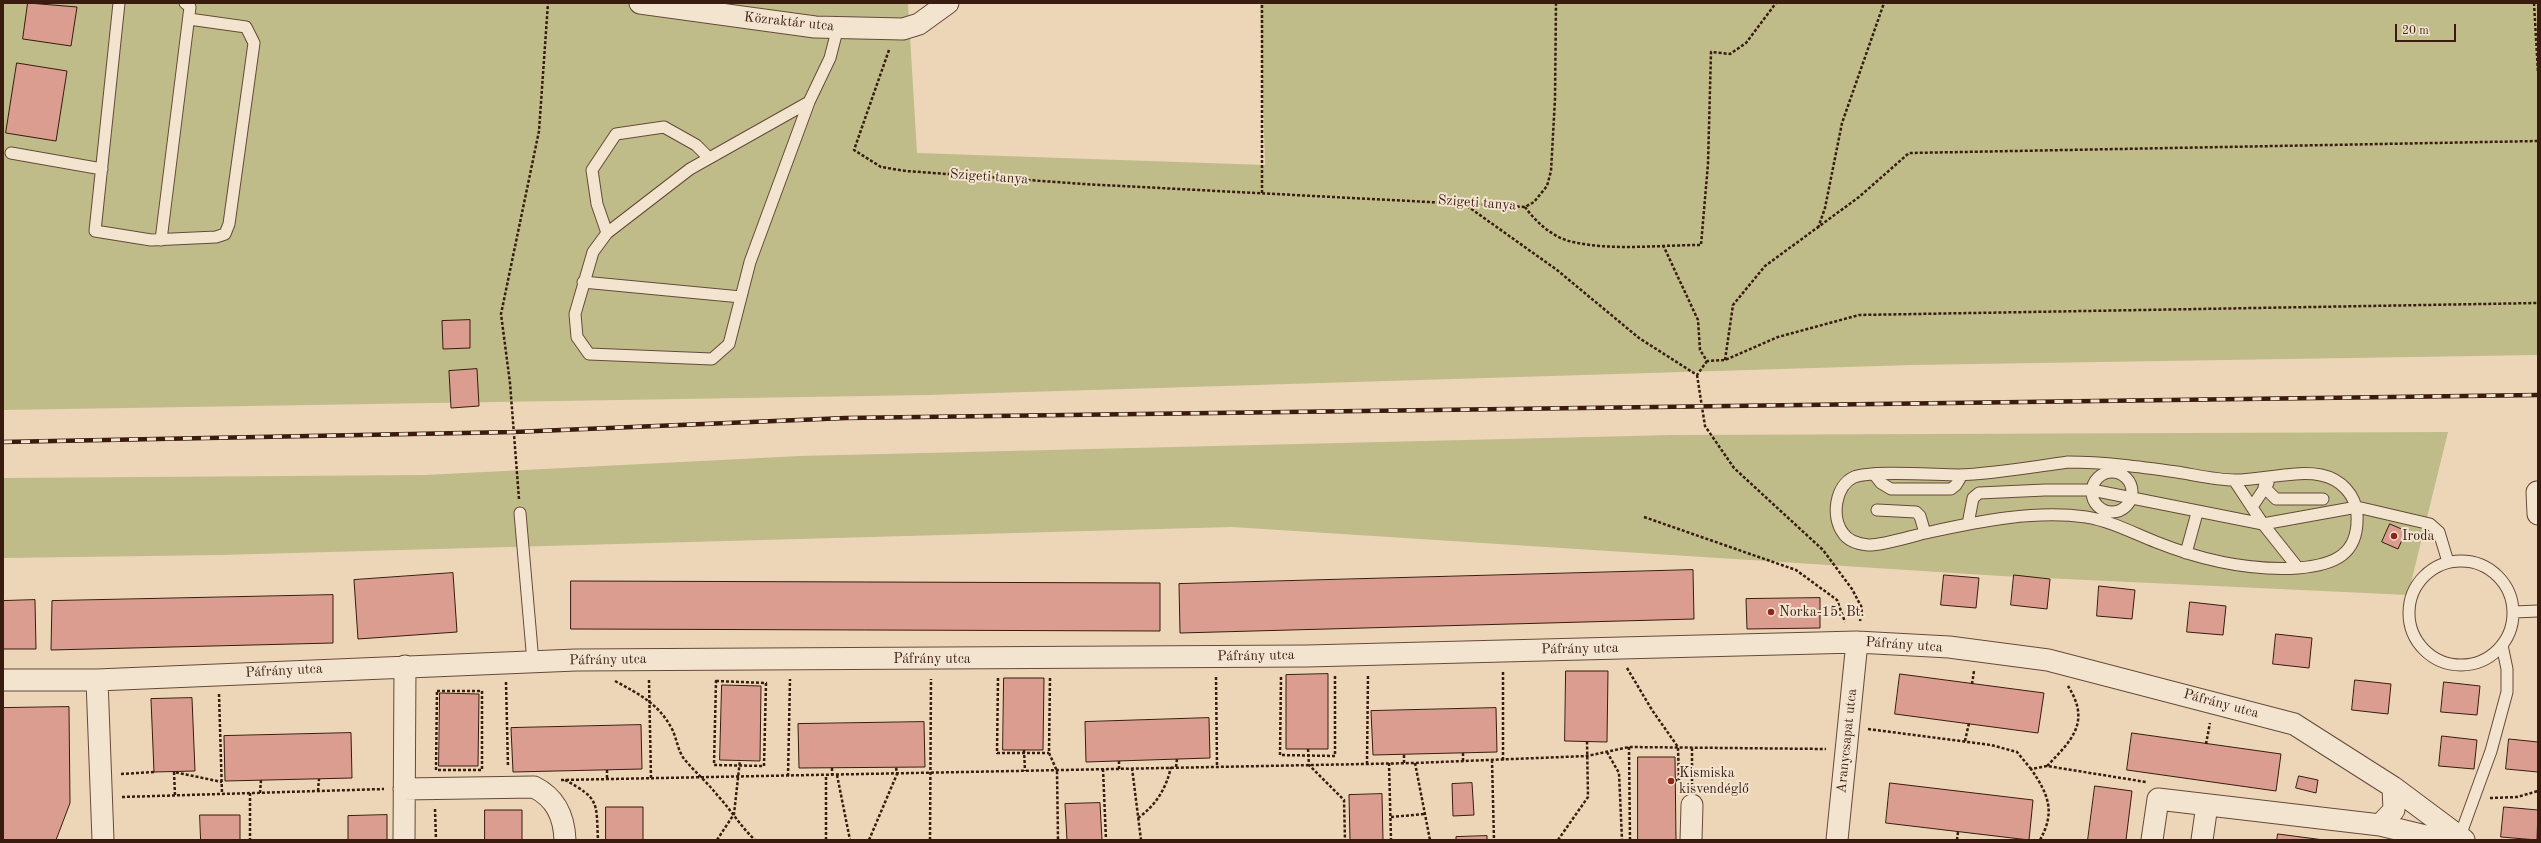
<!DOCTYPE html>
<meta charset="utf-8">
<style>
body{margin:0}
#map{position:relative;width:2541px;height:843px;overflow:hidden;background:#ecd6b7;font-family:"Old Standard TT",serif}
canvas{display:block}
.frame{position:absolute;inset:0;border:4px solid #391b0f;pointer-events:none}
.scale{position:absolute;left:2395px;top:24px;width:61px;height:18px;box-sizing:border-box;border:2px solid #391b0f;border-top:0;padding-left:5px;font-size:12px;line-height:14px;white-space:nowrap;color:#391b0f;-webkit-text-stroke:3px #f3e4d0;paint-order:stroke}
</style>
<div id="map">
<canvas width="2541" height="843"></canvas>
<div class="frame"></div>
<div class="scale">20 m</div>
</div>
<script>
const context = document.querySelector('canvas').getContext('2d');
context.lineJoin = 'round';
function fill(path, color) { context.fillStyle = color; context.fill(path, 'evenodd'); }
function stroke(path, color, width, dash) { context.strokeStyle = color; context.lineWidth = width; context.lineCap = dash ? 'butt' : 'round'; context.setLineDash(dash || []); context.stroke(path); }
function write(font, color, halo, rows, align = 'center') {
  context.font = font + ' "Old Standard TT",serif'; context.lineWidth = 4; context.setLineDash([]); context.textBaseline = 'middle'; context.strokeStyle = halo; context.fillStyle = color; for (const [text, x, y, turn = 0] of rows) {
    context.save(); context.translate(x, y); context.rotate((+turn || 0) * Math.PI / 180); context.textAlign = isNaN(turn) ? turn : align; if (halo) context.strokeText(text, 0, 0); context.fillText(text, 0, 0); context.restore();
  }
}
fill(new Path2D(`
 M3,3h905l9,150 348,12 -5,-162h1278v352l-626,10 -984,30 -925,15z
 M2448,432l-40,163 -407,-19 -769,-49 -1011,28 -218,3v-80l422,-3 375,-19 872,-21z`), '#bfbc89');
const building = new Path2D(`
 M28,3l49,4 -6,39 -48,-7z
 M17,63l50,8 -11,70 -50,-8z
 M470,320v28l-27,1 -1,-28z
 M477,369l2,37 -28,2 -2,-37z
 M2390,524l16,7 -8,18 -16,-7z
 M1693,570l1,49 -514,14 -1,-49z
 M453,573l4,59 -99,7 -4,-59z
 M1944,575l35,3 -3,30 -35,-3z
 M2014,575l36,4 -3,30 -36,-4z
 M571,581l589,2v48l-589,-2z
 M2099,586l36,4 -3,29 -35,-3z
 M333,595v48l-282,7 1,-49z
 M1820,598v30l-73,1 -1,-30z
 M35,600l1,49h-33v-48z
 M2190,602l36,4 -3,29 -36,-3z
 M2276,634l36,4 -3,30 -36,-4z
 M1566,671h42l-1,71 -42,-1z
 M1328,674v75h-42v-74z
 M1900,674l144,19 -6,40 -143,-19z
 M1004,678h40l-1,72h-40z
 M2355,680l36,4 -3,30 -36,-4z
 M2444,682l36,4 -3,29 -36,-3z
 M722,685l39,1 -1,75 -40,-1z
 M440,693l39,1 -1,72h-39z
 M192,698l3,73 -41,1 -3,-73z
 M69,707l1,96 -14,37h-53v-132z
 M1496,708l1,44 -124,3 -2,-44z
 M1209,718l1,40 -124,4 -1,-40z
 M924,722l1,45 -126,1 -1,-44z
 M641,725l1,44 -129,3 -2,-44z
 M351,733l1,45 -127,3 -1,-45z
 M2132,733l149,21 -5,37 -149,-21z
 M2442,736l35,4 -3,29 -35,-3z
 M2509,739l29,3v30l-32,-3z
 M1638,757h37l1,83h-38z
 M2299,776l19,4 -2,13 -20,-5z
 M1472,783l2,32 -21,1 -1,-32z
 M1890,783l143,17 -4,40 -143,-17z
 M2095,786l37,5 -6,49h-38z
 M1382,794l1,46h-33l-1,-45z
 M1100,803l2,37h-35l-2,-36z
 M606,807h37v33h-37z
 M2504,807l34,3 -1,30 -36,-3z
 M485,810h37v30h-37z
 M200,815h40v25h-39z
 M387,815v25h-39v-24z
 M2278,834l46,6h-47z
 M1487,836v4h-31v-3z`);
fill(building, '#da9d8f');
stroke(building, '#391b0f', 1);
const service = new Path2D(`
 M119,3l-24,228 56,9 65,-3 9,-3 4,-10 25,-181 -8,-16 -57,-8
 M809,102l-119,67 -83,64 -14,19 -18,62 2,23 12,17 123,5 17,-15 21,-82 59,-160 21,-44 8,-31
 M11,153l91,16
 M607,233l-10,-29 -5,-34 24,-36 48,-7 32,18 13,13
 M161,240l29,-233 -5,-4
 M583,282l158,15
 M2068,462c37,0 73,5 109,10 19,3 39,8 58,8 27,0 59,-10 86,-5 20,4 35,20 36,40 2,40 -23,50 -59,53 -49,3 -97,-8 -142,-26 -23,-9 -45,-21 -70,-25 -51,-7 -106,4 -156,15 -15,3 -49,14 -62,13 -9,-1 -20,-4 -25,-12 -12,-16 -8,-47 11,-56 18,-7 82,-2 104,-2 36,-1 74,-8 110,-13z
 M2092 492a20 20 0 1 1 40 0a20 20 0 1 1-40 0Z
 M1874,474l7,9 10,6h60l5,-4 6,-10
 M2234,480l29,44 35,44
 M2264,487l12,12h47
 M2252,507l16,-24
 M1877,510l39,2 4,4 5,17
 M520,513l13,149
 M1968,524l5,-26 6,-5 66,-3h47l171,34 94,-17 73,17 9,8 9,30
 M2186,553l11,-40
 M2409 613a52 52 0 1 1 104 0a52 52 0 1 1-104 0Z
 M2514,612l24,-1
 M2460,836l31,-85 16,-59v-23l-5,-24`);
const minor = new Path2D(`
 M640,3l175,24 88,2 16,-5 29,-21
 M2537,492l1,22
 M3,680h94l479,-20 731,-4 550,-14 92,5 99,13 246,64 99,63 71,53
 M97,680l6,160
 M404,789l130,-2c22,11 30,29 31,53
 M2380,825l14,-15 -1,-23
 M404,840l1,-174
 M1691,840l1,-35
 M1837,840l20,-198
 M2152,840l6,-41 222,26 62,15
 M2202,840l5,-35`);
stroke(service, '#664a39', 13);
stroke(minor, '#664a39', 23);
stroke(new Path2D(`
 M2534,3l4,70
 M889,50l-35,100 27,17 25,4 177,13 442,23 9,-5 13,-16 4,-15 4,-72 1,-96
 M1262,193v-190
 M1463,203l94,67 82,68 58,37 10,-14
 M1525,207c11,15 28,31 48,35 40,9 86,3 128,3l7,-81 3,-112 19,2 16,-11 30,-40
 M1818,228l7,-20 17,-85 42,-120
 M1663,245l35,75 2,30 7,11 18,-1 53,-23 81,-22 679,-12
 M1725,360l8,-55 32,-39 94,-69 50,-44 629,-12
 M1697,375l8,51 29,42 89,82 29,39 10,19 -2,13
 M519,499l-9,-116 -9,-69 38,-183 9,-128
 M1644,517l152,53 41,30 8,22
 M1627,668l25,42 26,37 1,34 -4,-1
 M1503,672v88
 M1216,677l1,90
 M1281,677l-1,78 55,1v-80
 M998,678l-1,75h52
 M1050,678l-1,75 8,18 1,69
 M649,680l2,98
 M615,681c24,13 44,23 57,48 5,10 6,23 13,31 10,12 23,23 33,36 13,14 23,31 37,44
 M716,681l50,2 -2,83 -50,-1z
 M506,682l2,85
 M1972,684l2,-13
 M437,691h45v79h-46z
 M219,694l3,100
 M1868,729l123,16 26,7 14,17
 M1965,741l4,-18
 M2206,744l4,-21
 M1629,747l1,93
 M1308,749l1,16 35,35 1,40
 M1024,750l1,21
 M1607,752l12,21 3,67
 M1463,753v8
 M1492,760l2,80
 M1119,761v8
 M1389,763l2,77
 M1404,763v-9
 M1415,763l15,77
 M1367,764l1,-89
 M2047,766c25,-26 44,-44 21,-80
 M1176,767l1,-8
 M832,768v7
 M1132,768l9,72
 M1103,769l3,71
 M607,770v9
 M121,774l33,-2
 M837,775l13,65
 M788,776l2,-97
 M561,780l854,-17 172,-7 42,-9 197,2
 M565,780c35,19 31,22 33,60
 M1692,786v-40
 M318,791l1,-12
 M250,793v47
 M260,793l1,-13
 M175,795l-1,-23 48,10
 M122,797l262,-8
 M2490,798l27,-1 21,-6
 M435,809l1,31
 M1391,817l34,-3
 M1138,818c18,-13 28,-29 33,-51
 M717,840l17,-26 6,-54
 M826,840v-64
 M869,840l28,-66 -1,-7
 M930,840l1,-161
 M1558,840l30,-43 -1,-56
 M1957,840l1,-8
 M2040,840c16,-29 8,-46 -9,-71l16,-3 99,16`), '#391b0f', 2.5, [3, 2]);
stroke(service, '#f3e4d0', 11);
stroke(minor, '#f3e4d0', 21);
const rail = new Path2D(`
 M3,442l511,-10 332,-14 1692,-23`);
stroke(rail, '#391b0f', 4.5);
stroke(rail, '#f3e4d0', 3, [9]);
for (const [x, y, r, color] of [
 [2394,536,4,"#8f2418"],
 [1771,612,4,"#8f2418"],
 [1671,781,4,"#8f2418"]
]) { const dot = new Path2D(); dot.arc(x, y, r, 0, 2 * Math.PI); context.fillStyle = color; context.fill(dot); stroke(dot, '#f3e4d0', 1.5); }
write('14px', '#391b0f', '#f3e4d0', [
 ["Közraktár utca",789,22,6],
 ["Szigeti tanya",989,177,4],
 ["Szigeti tanya",1477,203,4],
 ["Páfrány utca",1904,645,4],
 ["Páfrány utca",1580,649,-1],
 ["Páfrány utca",1256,656,-1],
 ["Páfrány utca",932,659],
 ["Páfrány utca",608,660,-1],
 ["Páfrány utca",284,671,-3],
 ["Páfrány utca",2221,704,15],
 ["Aranycsapat utca",1847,741,-84]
]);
write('14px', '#391b0f', '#f3e4d0', [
 ["Iroda",2402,536],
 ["Norka-15. Bt.",1779,612],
 ["Kismiska",1679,773],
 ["kisvendéglő",1679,789]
], 'left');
</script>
